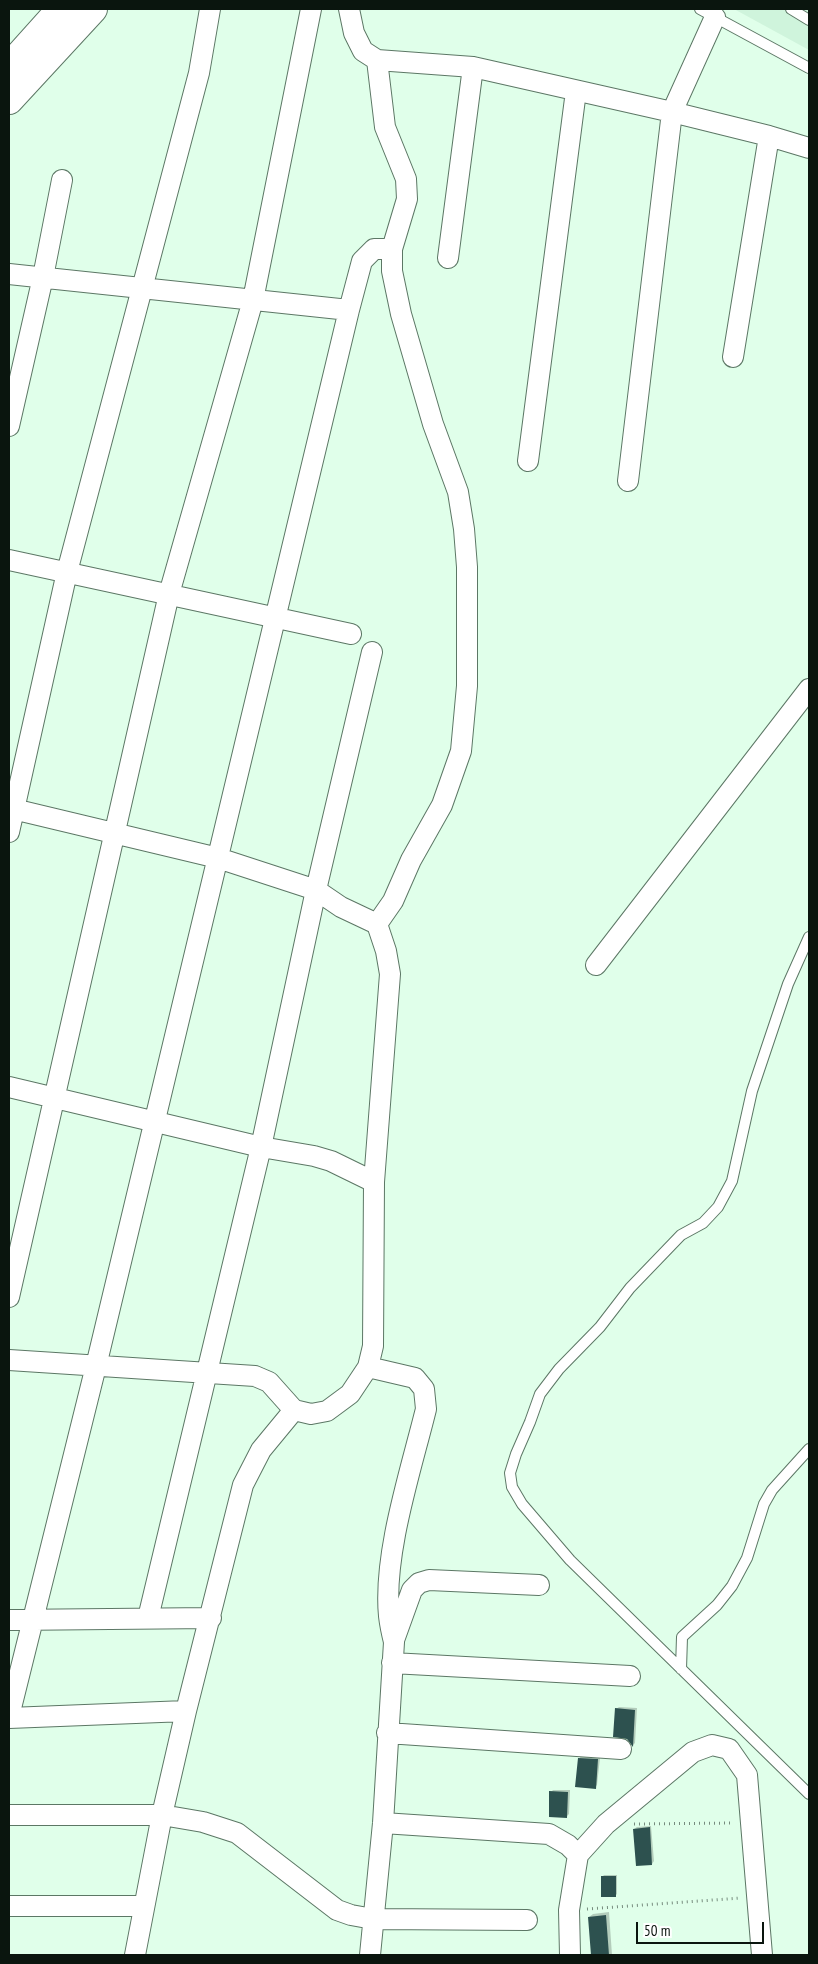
<!DOCTYPE html>
<style>
body{margin:0}
#map{position:relative;width:818px;height:1964px;overflow:hidden;background:#e0ffea;font-family:"PT Sans Narrow",sans-serif}
canvas{display:block}
.frame{position:absolute;inset:0;border:10px solid #0a150e;pointer-events:none}
.scale{position:absolute;left:636px;top:1922px;width:128px;height:22px;box-sizing:border-box;border:2px solid #0a150e;border-top:0;padding-left:6px;font-size:15px;line-height:18px;white-space:nowrap;color:#0a150e;-webkit-text-stroke:4px #fff;paint-order:stroke}
</style>
<div id="map">
<canvas width="818" height="1964"></canvas>
<div class="frame"></div>
<div class="scale">50 m</div>
</div>
<script>
const context = document.querySelector('canvas').getContext('2d');
context.lineJoin = 'round';
function fill(path, color) { context.fillStyle = color; context.fill(path, 'evenodd'); }
function stroke(path, color, width, dash) { context.strokeStyle = color; context.lineWidth = width; context.lineCap = dash ? 'butt' : 'round'; context.setLineDash(dash || []); context.stroke(path); }
fill(new Path2D(`
 M734,9h75v41z`), '#cff4dc');
fill(new Path2D(`
 M619,1707l18,1 -2,35 -2,2 -17,-36z
 M581,1756l19,2 -3,27 -2,2 -16,-28z
 M553,1790h17l-1,24 -2,2 -16,-24z
 M651,1826l3,35 -2,3 -18,-35 3,-2z
 M604,1875h13v19l-2,2 -13,-19z
 M609,1912l3,43h-20l-3,-38 4,-3z`), '#0003');
fill(new Path2D(`
 M615,1708l20,2 -2,37 -6,-8 -14,-2z
 M578,1758l20,1 -2,30 -21,-2z
 M549,1791l19,1 -1,26 -18,-1z
 M650,1827l2,38 -16,1 -3,-37z
 M601,1876h15v21h-15z
 M606,1915l3,40h-18l-3,-38z`), '#2d514f');
const lane = new Path2D(`
 M700,9l109,59
 M791,9l18,11
 M809,937l-21,47 -36,107 -20,90 -14,26 -15,16 -22,12 -51,53 -30,39 -41,42 -19,25 -10,28 -14,32 -6,19 2,14 10,17 48,56 239,234
 M681,1669l1,-32 35,-32 15,-19 15,-28 17,-54 8,-14 37,-41`);
const street = new Path2D(`
 M377,60l96,7 199,45 97,24 40,12
 M448,258l25,-191
 M9,274l340,36
 M733,357l36,-221
 M9,426l34,-149 19,-97
 M528,461l48,-370
 M628,481l44,-369 43,-95
 M9,560l342,74
 M9,808l209,50 98,32 25,17 36,17
 M9,832l58,-260 132,-499 11,-64
 M596,965l213,-276
 M9,1087l252,60 53,9 17,5 43,21
 M9,1297l160,-703 84,-294 58,-291
 M9,1360l246,16 14,6 25,28 17,4 16,-3 23,-17 18,-27 5,-21 1,-164 16,-208 -4,-23 -9,-27 16,-23 18,-41 31,-55 19,-54 6,-65v-119l-3,-38 -6,-37 -25,-68 -32,-110 -9,-43v-22l15,-50 -1,-20 -21,-52 -8,-67 -14,-9 -9,-18 -5,-24
 M368,1367l47,11 9,11 2,20c-15,61 -43,145 -37,207 1,9 3,18 5,26l-11,181 -13,132
 M148,1618l113,-471 55,-257 56,-238
 M9,1620l202,-2
 M394,1640l18,-50 7,-7 10,-3 110,5
 M392,1663l238,13
 M9,1716l87,-350 253,-1056 13,-49 12,-12h18
 M9,1718l177,-7
 M387,1733l234,16
 M9,1815h153l41,7 34,11 100,77 14,5 22,4 154,1
 M383,1823l166,11 19,11 10,10
 M9,1906h134
 M135,1955l27,-140 24,-104 57,-226 18,-35 33,-40
 M570,1955l-1,-45 9,-55 28,-31 87,-72 19,-7 17,4 18,26 15,180`);
const secondary = new Path2D(`
 M9,67l52,-58
 M9,100l84,-91`);
stroke(lane, '#5c7765', 12);
stroke(street, '#5c7765', 22);
stroke(secondary, '#5c7765', 30);
stroke(new Path2D(`
 M634,1824l99,-1
 M587,1909l154,-11`), '#768b7d', 3, [1, 4]);
stroke(lane, '#fff', 10);
stroke(street, '#fff', 20);
stroke(secondary, '#fff', 28);
</script>
